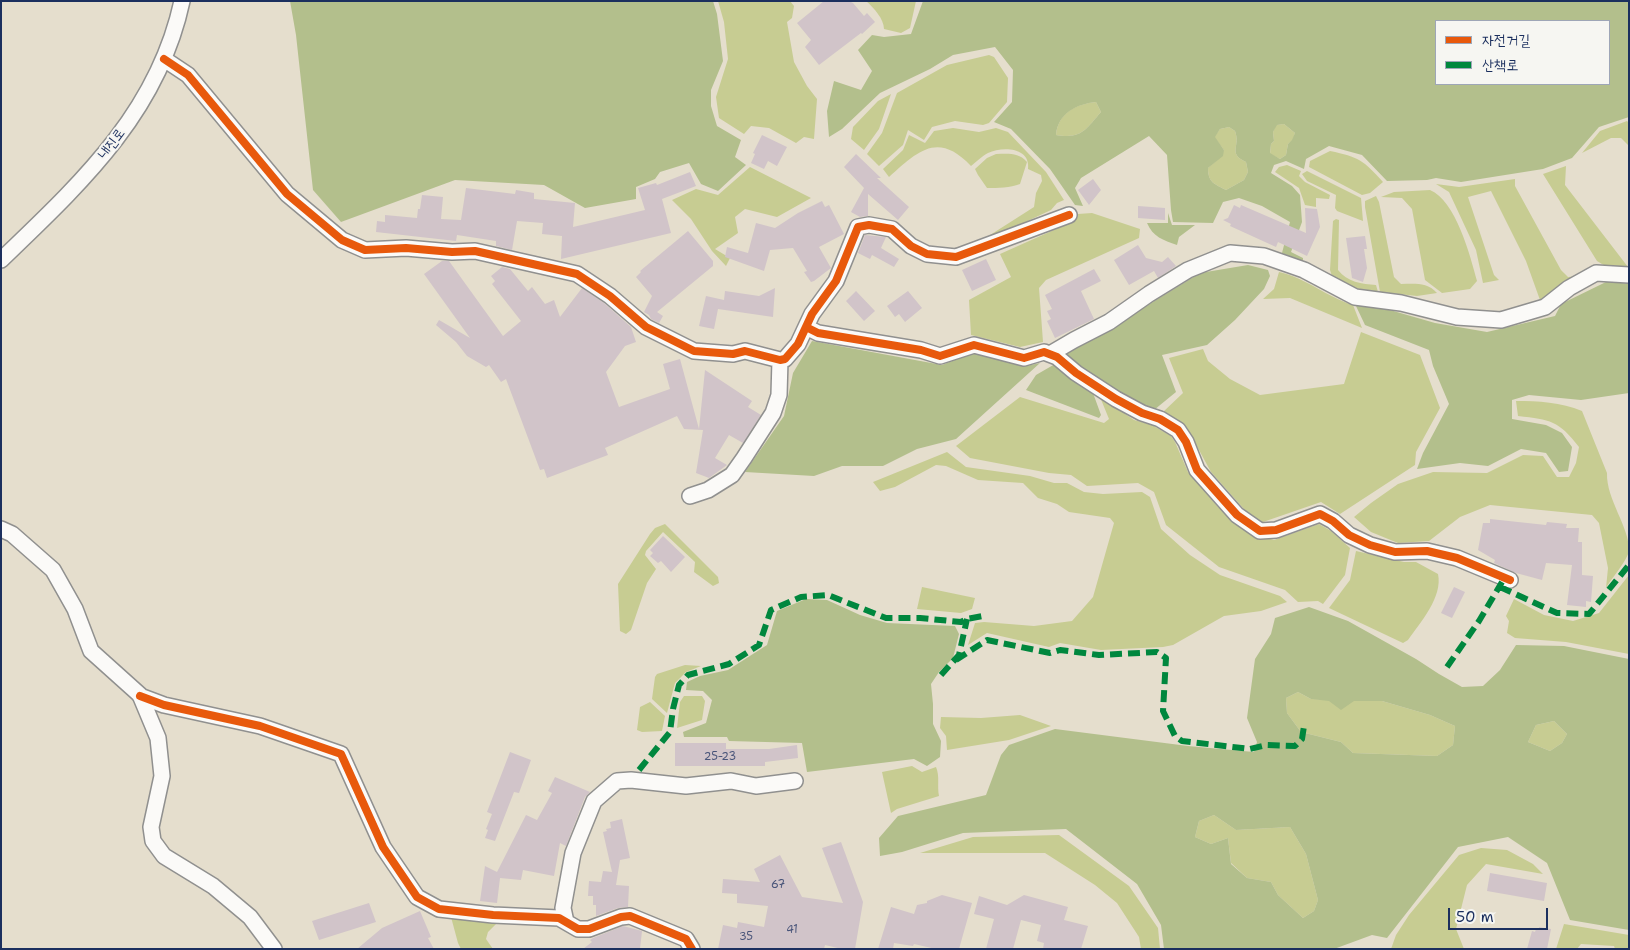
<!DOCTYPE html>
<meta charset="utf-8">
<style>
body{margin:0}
#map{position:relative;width:1630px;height:950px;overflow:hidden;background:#e5decd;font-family:"Shantell Sans","Poor Story",sans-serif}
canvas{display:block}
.frame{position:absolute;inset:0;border:2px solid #1b2f5e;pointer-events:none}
.legend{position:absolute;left:1435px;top:20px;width:175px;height:65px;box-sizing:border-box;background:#f6f6f2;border:1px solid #9ea6b7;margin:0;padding:6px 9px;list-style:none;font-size:15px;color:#1b2f5e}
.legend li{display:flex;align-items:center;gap:10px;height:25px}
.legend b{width:25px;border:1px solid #9ea6b7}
.scale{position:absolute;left:1448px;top:908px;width:100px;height:22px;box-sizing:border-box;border:2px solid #1b2f5e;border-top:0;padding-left:6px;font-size:15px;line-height:18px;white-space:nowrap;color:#1b2f5e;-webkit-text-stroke:4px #f6f6f2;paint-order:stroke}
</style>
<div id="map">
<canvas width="1630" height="950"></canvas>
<div class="frame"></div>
<ul class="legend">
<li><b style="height:6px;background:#e8590c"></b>자전거길</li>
<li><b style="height:6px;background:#00873e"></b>산책로</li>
</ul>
<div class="scale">50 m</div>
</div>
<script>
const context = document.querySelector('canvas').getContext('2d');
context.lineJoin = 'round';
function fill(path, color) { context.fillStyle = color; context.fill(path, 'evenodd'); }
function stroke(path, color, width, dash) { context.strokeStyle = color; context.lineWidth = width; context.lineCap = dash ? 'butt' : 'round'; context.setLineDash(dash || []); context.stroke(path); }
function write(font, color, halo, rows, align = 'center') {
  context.font = font + ' "Shantell Sans","Poor Story",sans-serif'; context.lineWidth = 4; context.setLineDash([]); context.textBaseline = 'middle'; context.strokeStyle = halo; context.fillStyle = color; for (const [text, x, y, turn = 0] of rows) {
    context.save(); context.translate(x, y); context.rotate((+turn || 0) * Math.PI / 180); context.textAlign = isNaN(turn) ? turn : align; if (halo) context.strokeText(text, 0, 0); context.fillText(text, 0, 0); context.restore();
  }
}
fill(new Path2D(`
 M718,1h72l4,5 -2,12 -5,4 7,40 13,24 10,13 -3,40 -10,-2 -8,6 -27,-15 -18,-2 -7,8 -25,-16 -3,-21 12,-38 -4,-37z
 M866,1h50l-6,27 -9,5 -17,-4c0,-10 -10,-21 -18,-28z
 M989,55l5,2 14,21 -1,24 -18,21 -6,2 -28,-4 -23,6 -8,13 -16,-10 -5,15 -24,21 -12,-12 15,-21 15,-40 50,-28z
 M891,94l-12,35 -15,21 -13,-11 2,-12 25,-26z
 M1096,102l5,10c-16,18 -19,27 -45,23 2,-22 20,-31 40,-33z
 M1627,121l2,2v23l-8,-8h-10l-29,15 18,-22z
 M1284,124l11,9 -2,7 -5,4 -2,11 -6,4 -10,-5 1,-10 3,-3 -1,-9 3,-7z
 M1229,127l6,4c6,16 -8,22 11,31l2,10 -4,8 -18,10c-11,-6 -18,-7 -18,-22l9,-8 7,-10 -10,-13 6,-8z
 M953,128l26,4 17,-4 12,4 38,40 18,28 -7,3 -6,7 -64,30v-3l47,-30 2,-14 6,-12 -1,-6 -13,-6c3,-22 -26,-23 -40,-16 -6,3 -12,9 -17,13 -33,-35 -53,-15 -82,11l-6,-8 20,-19 6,-15 16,8 9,-12z
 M1330,151c29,6 33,9 53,31l-13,11 -8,2 -53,-28 1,-6z
 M996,154c12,0 22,-2 31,8l-7,22c-10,4 -22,4 -33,4l-9,-13 -3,-6 12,-11z
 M1287,165l14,6 -2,5 6,6 25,13 -1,4 -13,-1v9l-11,-2 -6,-17 -24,-16 4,-5z
 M1566,166l-1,19 63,82h-21l-10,-6 -54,-87z
 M750,167l61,31 -34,19 -32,-8 -10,8 3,16 -23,16 15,9 -4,8 -14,-15 -21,-32 -19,-19 24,-11 22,6z
 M1307,171l54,27 2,23 -26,-10 -2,-3 1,-13 -29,-14 -5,-7z
 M1515,179v7l46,84 7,7 13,-1 -37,24h-4l-14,-39 -35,-70 -23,6 26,78 5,5 -16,3 -7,-33 -27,-58 -13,-8 23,3z
 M1430,190c26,11 40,65 47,91l-7,8 -28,4 -17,-13 -13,-71 -10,-11 -21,-1 13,-5z
 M1376,196l3,6 15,75 7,7c14,0 26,-2 36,9l-20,3 -37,-4 -15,-85v-6z
 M1092,213l48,16 -1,9 -93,42 -7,8 4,54 -23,5 -49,-12 -2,-35 42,-23 -11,-23 74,-33 4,-7z
 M1336,219l3,1 -1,50c9,12 24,14 38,15l2,7 -34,-6 -11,-7 -3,-9 3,-49z
 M1279,272c27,6 48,25 74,33l9,23 -72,-30 -27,1 11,-10z
 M1361,332l59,23 20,53 -24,44 -1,13 -75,49 -19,-12 -58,20 -12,-5 -40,-45 -24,-44 -24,-16 20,-19 -14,-35 34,-9 5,12 22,18 30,16 84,-11z
 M1020,397l84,26 5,-4 -9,-22 34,23 18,5 19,11 4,6 13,30 30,35 35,26 21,7 45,-16 12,7 19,17 -5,27 -22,29 -5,-3 -20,1 -13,-12 -66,-23 -53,-42 -12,-33 -16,-9 -51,3 -16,-11 -22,-2 -79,-15 -14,-12z
 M1516,401c22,0 45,1 66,10l25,62c-1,26 23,55 22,78 -2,10 -18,28 -23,37l2,-20 -9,-45 -7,-8 -102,-10 -30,12 -31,24 -31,2 -27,-11 -17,-15 17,-14 27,-19 35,-12 54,1 36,-18 20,1 14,21h12l7,-14 3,-16c-21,-27 -28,-27 -61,-31z
 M947,452l19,15 64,9 24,7h13l17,9 19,2 39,-2 8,5 11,32 29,26 30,20 60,21 7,6 -26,9 -37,5 -51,29 -10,2 -62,3 -41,-7 -11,4 -62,-14 -19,12 7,-22 9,-1 50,4 38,-5 21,-24 21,-74 -4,-5 -41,-6 -12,-8 -19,-6 -15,-15 -45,-3 -32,-14 -10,-1 -41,22 -15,4 -7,-9z
 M665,524l53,53 1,6 -6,3 -19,-14 1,-10 -32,-30 -17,19 -1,4 11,14 -9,14 -16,47 -5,4 -6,-3 -2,-47 32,-50 5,-6z
 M1356,551l48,11h12l22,12c5,23 -18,49 -30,66l-5,3 -74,-35 21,-28z
 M1629,575v79l-63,-12 -51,-4 -8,-5 2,-12 -3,-5 8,-17 30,16 29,6 26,-8z
 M922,587l53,11 -3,11 -11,4 -44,-4z
 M685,665l16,1 -15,6 -11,11 -8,30 -15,-14 3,-22 2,-3z
 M1298,692l13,7 71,2 48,14 25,11 -2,19 -16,11 -84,-3 -12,-11 -40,-10 -14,-19 -1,-15z
 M684,696h18l3,5 -3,19 -25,8 3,-26z
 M650,702l15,14 -3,15 -20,1 -5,-2 3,-23z
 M1020,715l31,11 -42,14 -62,10 -1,-14 -6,-8 1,-11 40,1z
 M1554,721l13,13 -5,9 -12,8 -22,-9 8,-17z
 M912,766l10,6 14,-5c4,9 1,19 3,29l-42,13 -6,4 -9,-41z
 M1214,815l22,15 54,-3 16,27 12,46 -4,11 -11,7 -25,-23 -7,-13 -24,-4 -16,-15 -3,-25 -17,6 -16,-7 4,-16z
 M1059,835l70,51 29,42 2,21h-19l-2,-12 -22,-34 -22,-18 -50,-32h-125l53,-16z
 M1481,848l26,2 26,14 10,10 -57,-10 -19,21 -11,44 8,20h-73l5,-14 13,-20 50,-60z
 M451,917l47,5 -10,10 -2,7 7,10h-32l-3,-6z
 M1564,924l65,11v14h-14l-1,-3 -33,-2 -4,5h-21z`), '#c7cc92');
fill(new Path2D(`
 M290,1h423l4,13 6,47 -12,29v16l6,20 24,14 -6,17 11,8 -28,26 -17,-7 -12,-21 -29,9 -5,7 -19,8v12l-51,9 -41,-23 -89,-5 -114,42 -28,-32 -17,-155z
 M923,1h706v116l-30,10 -27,31 -29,11 -82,13 -25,-4 -9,2 -40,1 -25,-26 -33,-9 -23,13 -2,10 -18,-8 -12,4 -3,8 21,13 8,9 2,27 -11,30 12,6v4l-21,-9 8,-31 -28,-16 -23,-8 -16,4 -10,21 -40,-1 -2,-12 -4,-55 -18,-19 -68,42 -6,10 8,18 -8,-1 -25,-36 -39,-40 -17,-7 18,-20 1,-32 -18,-23 -42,8 -23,14 -50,24 -38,36 -13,8 -2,-26 7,-30 27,9 11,-19 -14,-21 14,-15 12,2 27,-3zM1436,21h173v63h-173zM1096,102l5,10c-16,18 -19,27 -45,23 2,-22 21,-31 40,-33zM1284,124l11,9 -3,7 -4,4 -2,11 -6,4 -10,-6 1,-9 3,-3 -1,-9 4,-7zM1229,127l6,4c6,16 -8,22 11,31l2,10 -4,8 -18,10c-11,-6 -18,-7 -18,-22l15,-12 1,-6 -9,-13 5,-8z
 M1168,213l4,12h23l-16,12 -2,8c-14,-5 -24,-8 -30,-22h21z
 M1248,265l20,5 2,6 -6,13 -29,31 -28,25 -45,10 14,37 -22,18c-29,-11 -70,-36 -90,-58l49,-24 17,-12 70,-43z
 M1608,281l21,3v109l-48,7 -52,-5 -17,5v19l34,6 16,8 10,14 -4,24 -9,1 -13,-19 -25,-4 -33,17 -28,-3 -43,6 6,-16 26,-49 -16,-38 -4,-16 -64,-25 -9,-19h20l59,17 52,9 68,-16 6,-12z
 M812,341l130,24 32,-13 52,14 14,-3 -84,76 -39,10 -34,17h-41l-28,10 -69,-4 39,-56 9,-43z
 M1055,364l38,29 8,22 -2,3 -73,-28 10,-15z
 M806,599l21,1 33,15 27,8 68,3 4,8 -6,24 -14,14 -8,12 2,20v20l8,17 -1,16 -13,9 -13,-7 -107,13 -5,-29 -73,-2 -2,-4h-43l-1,-5 23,-9 6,-23 -9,-9 -17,-1 1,-8 13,-6 28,-6 39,-25 10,-34z
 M1309,607l39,14 68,38 23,15 23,13 21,-1 17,-16 16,-25 48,1 65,13v271l-59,-10 -23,-57 -39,-26 -50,10 -71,91 -15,-3 -38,14h-170l-3,-24 -24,-41 -71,-55 -103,4 -61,19 -22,4 -1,-18 19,-22 88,-21 15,-40 8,-10 46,-16 133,17 66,6 3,-10 -10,-24 8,-59 16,-25 4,-16zM1298,692l13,7 18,2 12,9 13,-9h28l48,14 25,11 -2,19 -16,11 -84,-3 -12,-11 -40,-10 -14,-19 -1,-15zM1554,721l13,13 -5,9 -12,8 -22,-9 8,-17zM1214,815l22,15 54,-3 16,27 12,46 -4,11 -11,7 -25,-23 -7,-13 -24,-4 -16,-14 -3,-26 -17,6 -16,-7 4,-16z`), '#b3bf8c');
fill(new Path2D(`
 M824,1h25l4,2 11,13 3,-3 8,9 -13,12 -1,-1 -42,32 -14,-18 6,-7 -14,-17z
 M762,135l25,12 -10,19 -9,-5 -4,8 -13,-6 4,-9 -2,-1z
 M856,154l25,24h-4l32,29 -11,13 -30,-26v22l-8,1 -9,-5 13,-24 -20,-21z
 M690,172l6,14 -34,13 9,34 -110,26 1,-23 -20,-2 1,-11 -26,-2 -5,29 -16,-4v-5l-39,-6 -1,6 -80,-9 1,-11 8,1v-7l32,3 1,-9h2l2,-14 21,2 -2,22 20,1 5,-32 49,6 1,-4 18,3v6l41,4 -2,24 72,-17 -7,-22 18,-5 1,2z
 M1093,179l8,11 -12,15 -11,-15z
 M822,201l3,6 4,-2 15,29 -25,13 12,21 -17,13 -3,1 -7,-10 3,-1 -14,-23 -23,2 -6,21 -39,-14 2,-10 21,6 8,-30 19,5 23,-15z
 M1234,205l6,3 1,-3 65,28 -1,-25 12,1 3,18 -13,29 -29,-14 -2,5 -46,-21 1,-2 -8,-4 5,-2z
 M1138,206l27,2v12l-27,-2z
 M688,231l25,30v5l-56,46 6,4 -4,7 -8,-4 -2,-4 -5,-3 8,-16 -16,-19 5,-5 -1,-1z
 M865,235l21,2 -5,11 18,11 -5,8 -22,-12 -2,4 -12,-6z
 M1365,236l2,13h-3l3,19 -4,14 -11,-4 -6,-40z
 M1138,245l8,13 16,4 6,-5 8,9 -18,12 -4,-7 -25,14 -15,-25z
 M986,259l10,21 -24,11 -10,-21z
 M442,261h7l54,75 18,-15 -29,-37 3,-3 -4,-5 11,-9 8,2 18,22 4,-4 13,17 9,-4 6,17 22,-29 22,15 27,24 5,15 -11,4 -19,26 13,35 51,-18 -7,-25 17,-5 19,70 6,-59 47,31 -4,6 13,8 -18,28 -14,-8 -14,23 12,7 -18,13 -13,-5 7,-43 -19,-1 -7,-13 -72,32 3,7 -61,23 -3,-9 -4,1 -34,-91 -5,3 -12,-17 -3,2 -19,-11 -11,-14 -20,-17 3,-5 31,18 -46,-64z
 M1094,269l7,12 -20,10 13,28 -39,19 -8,-17 4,-2 -4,-8 5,-2 -7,-14z
 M775,288l-2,29 -55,-8 -4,20 -15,-3 7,-30 18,4 1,-9 34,5z
 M856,291l19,20 -11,10 -18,-20z
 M908,291l14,17 -17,14 -6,-8 -4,3 -8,-11z
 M1490,519l56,6 1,-3 20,2 -1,4h13l-1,14h4v33l11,1 -2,26 -5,-1v6l-19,-2 5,-40 -26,-2 -4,17 -26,-7 -22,-10 1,-3 -17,-10 5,-27h7z
 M663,536l22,21 -14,15 -10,-11 -3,2 -8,-7 3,-3 -3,-3z
 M1454,587l11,5 -13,26 -11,-5z
 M675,743h51v6h43l28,-4 1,13 -33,4v4h-90z
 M510,752l21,8 -12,33 -5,-1 -19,49 -10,-3 3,-8 -2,-1 6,-15 -5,-2z
 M555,777l35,15 -5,5 -19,49 -6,-3 -6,33 -31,-6 -2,10 -21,-2 -3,25 -17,-2 5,-35 12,6 29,-57 11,5 15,-27 -4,-2z
 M622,819l8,39 -10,2 -4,25 13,1 -1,21 -10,1 -22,8v-11h-3v-9h-5l1,-15 12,1 2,-11 9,1 -9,-40 4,-1 -1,-2 5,-1 -1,-6z
 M841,842l22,60 -8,47h-13l-17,-4 -1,4h-106l5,-24 14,3 1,-6 26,5 4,-21 -31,-3v-9l-15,-1 1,-14 37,3 -6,-13 26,-14 22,42 41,6 -21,-55z
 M1490,873l57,10 -3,18 -57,-10z
 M942,895l30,8 -13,46h-23l-22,-5 -1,2 -19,-3 -1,6h-15l13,-42 23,7 3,-9 10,-2v-2z
 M1024,895l44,12 -4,13 24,6 -7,23h-38l1,-6 -7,-2 4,-16 -20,-5 -8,29h-27l8,-30 -20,-5 5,-18 28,9z
 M369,903l7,19 -57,18 -7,-19z
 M420,911l11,26 -3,1 6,11h-77l25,-21z
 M623,926l19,5 -2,18h-57l9,-7 -2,-2 3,-2z
 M1539,927l12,2 -4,20h-20l5,-18 3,1 1,-3h3z`), '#d1c4c9');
const minor = new Path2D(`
 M164,59l24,16 99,119 55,46 23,10 41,-2 46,4 23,-1 102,23 33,22 36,31 48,24 39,3 12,-3 35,9 5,-1 13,-15 14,-30 24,-33 22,-54 11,-2 23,4 19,17 16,8 29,3 113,-42
 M1,260c79,-76 157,-147 181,-259
 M806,327l12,6 103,17 19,6 34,-11 50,13 20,-6 13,5 19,16 40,26 26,14 18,6 18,11 8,12 11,28 40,45 23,16 16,-1 44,-16 13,7 16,14 21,10 25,7 32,-1 30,7 53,22
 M1050,354l24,-14 35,-18 40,-28 39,-24 42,-17 34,3 40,14 51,27 46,6 56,14 44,3 44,-13 24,-19 27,-15 33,2
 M690,496l18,-6 24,-15 12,-17 29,-45 6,-18 1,-35
 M1,529l11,5 41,36 22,39 16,42 49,44 18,43 4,38 -11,51 2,14 11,15 49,30 37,31 24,32
 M140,696l24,9 96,21 81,28 42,93 34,50 22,12 54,6 66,3 19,11h11l32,-12 9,-1 56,23 6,10
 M566,922l-3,-14 10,-55 21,-52 23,-20 14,-1 55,6 45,-5 25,5 39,-5`);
stroke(minor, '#90908f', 18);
stroke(minor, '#fbfaf8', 15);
stroke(new Path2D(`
 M1500,587l57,26 32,1 40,-49
 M956,660l31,-20 63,13 10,-3 39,5 58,-3 9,6 -3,53 12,25 7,5 68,8 17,-4 28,1 7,-7 2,-13
 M1447,667l32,-46 23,-39
 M941,675l18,-20 8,-36
 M639,770l31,-38 3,-23 6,-24 9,-10 41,-11 30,-19 12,-35 30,-13 27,-2 58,23h34l41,4 6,-3 16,-3`), '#00873e', 6, [12, 6]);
stroke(new Path2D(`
 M164,59l24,16 99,119 55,46 23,10 41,-2 46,4 23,-1 102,23 33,22 36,31 48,24 39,3 12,-3 35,9 5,-1 13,-15 14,-30 24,-33 22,-54 11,-2 23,4 19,17 16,8 29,3 113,-42
 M806,327l12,6 103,17 19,6 34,-11 50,13 20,-6 13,5 19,16 40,26 26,14 18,6 18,11 8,12 11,28 40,45 23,16 16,-1 44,-16 13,7 16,14 21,10 25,7 32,-1 30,7 53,22
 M140,696l24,9 96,21 81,28 42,93 34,50 22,12 54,6 66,3 19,11h11l32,-12 9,-1 56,23 6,10`), '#e8590c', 8);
write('11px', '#485479', null, [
 ["25-23",720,757],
 ["67",778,885],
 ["41",792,930],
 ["35",746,937]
]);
write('14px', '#1b2f5e', '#f6f6f2', [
 ["내진로",112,144,-53]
]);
</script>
